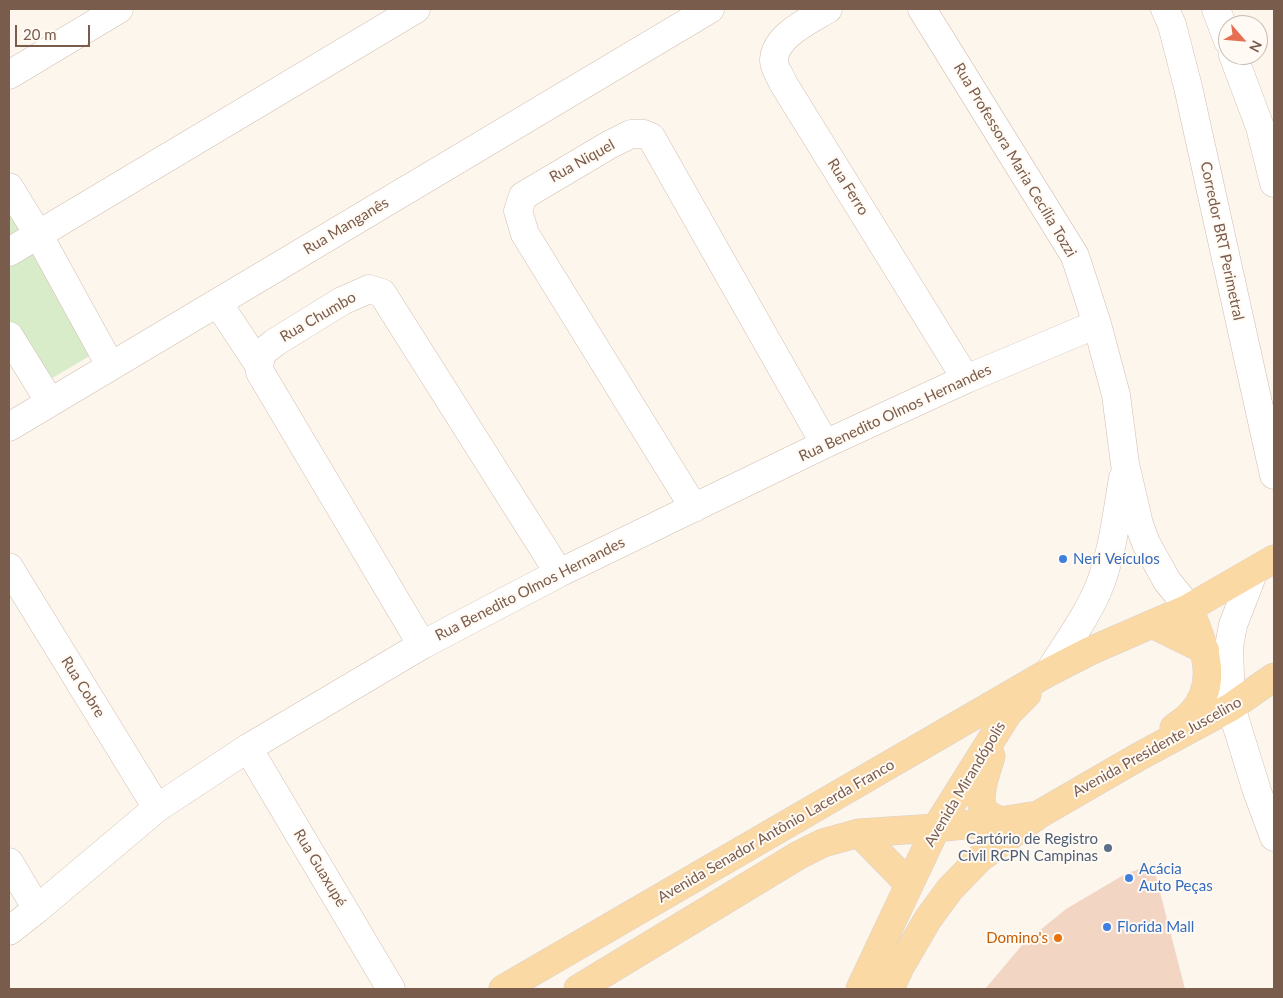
<!DOCTYPE html>
<meta charset="utf-8">
<style>
body{margin:0}
#map{position:relative;width:1283px;height:998px;overflow:hidden;background:#fdf6ec;font-family:Lato,sans-serif}
canvas{display:block}
.frame{position:absolute;inset:0;border:10px solid #7a5c4d;pointer-events:none}
.north{position:absolute;left:1218px;top:15px;width:50px;height:50px;box-sizing:border-box;background:#fffaf3;border:1px solid #cabbb1;border-radius:50%;rotate:117deg;font-size:14px;font-weight:700;line-height:20px;text-align:center;color:#7a5c4d}
.north::after{content:'';display:block;margin:auto;width:18px;height:22px;background:#e76f51;clip-path:polygon(50% 0,100% 100%,50% 72%,0 100%)}
.scale{position:absolute;left:15px;top:25px;width:75px;height:22px;box-sizing:border-box;border:2px solid #7a5c4d;border-top:0;padding-left:6px;font-size:15px;line-height:18px;white-space:nowrap;color:#7a5c4d;-webkit-text-stroke:4px #fffaf3;paint-order:stroke}
</style>
<div id="map">
<canvas width="1283" height="998"></canvas>
<div class="frame"></div>
<div class="north">N</div>
<div class="scale">20 m</div>
</div>
<script>
const context = document.querySelector('canvas').getContext('2d');
context.lineJoin = 'round';
function fill(path, color) { context.fillStyle = color; context.fill(path, 'evenodd'); }
function stroke(path, color, width, dash) { context.strokeStyle = color; context.lineWidth = width; context.lineCap = dash ? 'butt' : 'round'; context.setLineDash(dash || []); context.stroke(path); }
function write(font, color, halo, rows, align = 'center') {
  context.font = font + ' Lato,sans-serif'; context.lineWidth = 4; context.setLineDash([]); context.textBaseline = 'middle'; context.strokeStyle = halo; context.fillStyle = color; for (const [text, x, y, turn = 0] of rows) {
    context.save(); context.translate(x, y); context.rotate((+turn || 0) * Math.PI / 180); context.textAlign = isNaN(turn) ? turn : align; if (halo) context.strokeText(text, 0, 0); context.fillText(text, 0, 0); context.restore();
  }
}
fill(new Path2D(`
 M9,198l89,153 -54,32 -35,-56z`), '#d8ecc9');
fill(new Path2D(`
 M1153,865l32,124h-200l38,-45 43,-35 61,-36z`), '#f3d5c3');
const minor = new Path2D(`
 M828,9c-18,11 -54,27 -54,52 0,7 7,16 9,22l183,296
 M922,9l153,247 22,68 19,71 9,69 14,60 7,19 21,38 22,27
 M1165,9l7,16 16,62 86,388
 M1216,9l12,32
 M1233,55l27,72 14,56
 M9,75l110,-66
 M9,187l29,47 72,131
 M9,252l407,-243
 M218,303l41,62
 M9,336l41,66
 M9,427l701,-418
 M694,508l-169,-274 -7,-23 5,-15 86,-51 22,-11h13l7,3 174,307
 M9,567l148,241
 M1254,571l-21,54 -4,22 2,60 26,84 17,46
 M422,645l-162,-273 -1,-7 3,-12 12,-10 68,-42 27,-12 13,4 177,280
 M1049,672c18,-29 40,-58 52,-90 12,-33 16,-69 22,-104
 M248,748l143,241
 M9,862l28,47
 M9,931l28,-22 120,-101 91,-60 174,-103 137,-72 266,-129 141,-65 131,-55`);
const major = new Path2D(`
 M1152,624l53,26
 M1174,728c6,-5 13,-9 18,-15 29,-31 10,-72 -3,-105
 M991,756c-4,14 -17,46 -4,58 4,3 10,5 14,7
 M859,833l50,51
 M503,989l546,-317 41,-21 99,-43 85,-49
 M578,989l221,-134 24,-12 36,-10 77,-5 65,-7 30,-5
 M860,989l76,-161 72,-115 19,-19
 M890,989l10,-22 28,-48 22,-30 30,-31 58,-43 102,-59 91,-49 43,-30`);
stroke(minor, '#d1beb0', 29);
stroke(major, '#dad1cd', 29);
stroke(minor, '#fff', 28);
stroke(major, '#fbd9a5', 28);
for (const [x, y, r, color] of [
 [1063,559,5,"#3f7fe0"],
 [1108,848,5,"#5c6f8a"],
 [1129,878,5,"#3f7fe0"],
 [1107,927,5,"#3f7fe0"],
 [1058,938,5,"#e8710a"]
]) { const dot = new Path2D(); dot.arc(x, y, r, 0, 2 * Math.PI); context.fillStyle = color; context.fill(dot); stroke(dot, '#fffaf3', 2); }
write('15px', '#7a5c4d', '#fffaf3', [
 ["Rua Professora Maria Cecília Tozzi",1015,160,59],
 ["Rua Niquel",582,161,-29],
 ["Rua Ferro",848,187,58],
 ["Rua Manganês",346,226,-31],
 ["Corredor BRT Perimetral",1222,241,78],
 ["Rua Chumbo",318,317,-30],
 ["Rua Benedito Olmos Hernandes",895,413,-25],
 ["Rua Benedito Olmos Hernandes",530,589,-27],
 ["Rua Cobre",83,687,58],
 ["Avenida Presidente Juscelino",1157,747,-29],
 ["Avenida Mirandópolis",965,784,-59],
 ["Avenida Senador Antônio Lacerda Franco",776,831,-30],
 ["Rua Guaxupé",320,868,59]
]);
write('15px', '#366cbe', '#fffaf3', [
 ["Neri Veículos",1073,559],
 ["Acácia",1139,869],
 ["Auto Peças",1139,886],
 ["Florida Mall",1117,927]
], 'left');
write('15px', '#4e5e75', '#fffaf3', [
 ["Cartório de Registro",1098,839],
 ["Civil RCPN Campinas",1098,856]
], 'right');
write('15px', '#c56008', '#fffaf3', [
 ["Domino's",1048,938]
], 'right');
</script>
